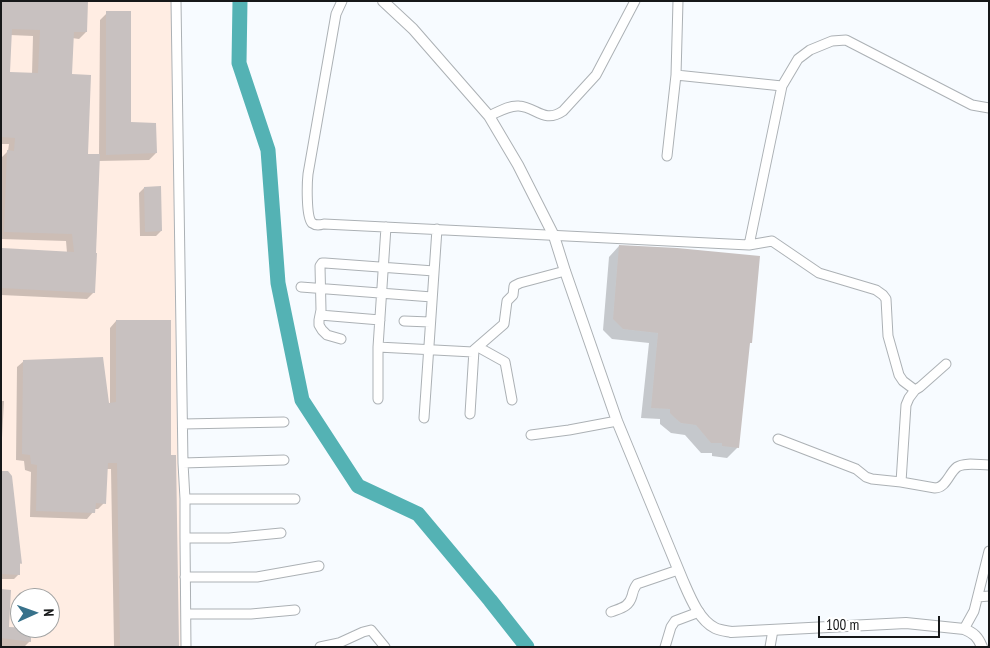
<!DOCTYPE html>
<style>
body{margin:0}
#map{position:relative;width:990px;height:648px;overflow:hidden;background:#f7fbff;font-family:"PT Sans Narrow",sans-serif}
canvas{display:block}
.frame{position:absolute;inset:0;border:2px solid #161819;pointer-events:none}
.north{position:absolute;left:10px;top:588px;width:50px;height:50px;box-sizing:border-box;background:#fff;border:1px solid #a2a3a3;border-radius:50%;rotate:88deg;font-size:14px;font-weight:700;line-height:20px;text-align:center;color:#161819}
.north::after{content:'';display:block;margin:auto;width:18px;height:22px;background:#38728b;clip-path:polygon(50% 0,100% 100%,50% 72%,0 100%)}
.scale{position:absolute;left:818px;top:616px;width:122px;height:22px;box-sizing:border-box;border:2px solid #161819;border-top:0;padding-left:6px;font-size:15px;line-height:18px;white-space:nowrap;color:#161819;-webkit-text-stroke:4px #fff;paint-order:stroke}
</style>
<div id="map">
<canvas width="990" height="648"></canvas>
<div class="frame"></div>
<div class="north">N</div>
<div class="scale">100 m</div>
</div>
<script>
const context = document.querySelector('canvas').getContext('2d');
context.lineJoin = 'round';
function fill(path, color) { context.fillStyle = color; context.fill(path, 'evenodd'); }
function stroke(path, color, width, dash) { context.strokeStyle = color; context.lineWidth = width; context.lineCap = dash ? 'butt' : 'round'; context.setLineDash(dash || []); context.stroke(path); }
fill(new Path2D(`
 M1,1h171l10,646h-181zM20,598h30v30h-30z`), '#ffede3');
fill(new Path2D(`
 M1,1l85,31 -7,7 -7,-1 -1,38 15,79h13l1,-135 7,-7 23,110 26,30 -7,7 -50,1 -5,131 -7,7 -86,-4v-44l2,-1 64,3 -1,-12 -65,-2v-81l7,-7 1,-7h-8zM10,35l23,1 -1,38 -23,-1z
 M144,188l17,43 -5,5h-16l-1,-43z
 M619,246l129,99 -10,102 -11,11 -15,-2v-3h-11l-16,-18 -14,-2 -11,-9v-5l-19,-1 8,-75 -37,-4 -9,-9 6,-73z
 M116,321l54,136 8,190h-64l-3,-178h-5l-2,34 -6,6h-4l-1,3 -6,7 -57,-2 1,-45 -6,-2 -1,-9 -8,-1 1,-93 7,-6 84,46h2v-79z
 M1,401h3l-3,55z
 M1,472l20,91 -3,3 1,8 -5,5h-13z
 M1,591l7,37 22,13 -6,6 -12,-1v1h-11z`), '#0003');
stroke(new Path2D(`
 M240,1l-1,62 29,87 10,133 24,117 56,86 60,28 72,86 37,47`), '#54b2b4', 15);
fill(new Path2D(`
 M1,1h87l-1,31h-13l-2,42 19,1 -3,79h12l-4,99h1l-2,40 -94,-5 1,-40 72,4 -2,-18 -68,-2 3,-82 7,1 1,-13 -14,-1zM12,29l28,1 -2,43 -28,-1z
 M106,11h25v111l25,1 1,30 -51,2z
 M161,186l1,45 -17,1 -1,-45z
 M619,245l58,3 83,8 -8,87h-2l-11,105 -17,-2v-3h-11l-15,-18 -15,-2 -6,-5 -5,-5v-4l-19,-1 7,-75 -35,-4 -10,-10z
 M116,320h55v135h5l3,192h-59l-3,-184h-9l-2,41 -10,-1 -1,10 -59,-2 1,-46 -6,-1 -1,-9 -8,-1 1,-94 80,-3 6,46 7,-1z
 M1,471h7l4,5 10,88 -2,-1v12l-19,-1z
 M1,589l10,1 -2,37 22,1v14l-30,-4z`), '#c8c1c0');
const minor = new Path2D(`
 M176,1l7,462 2,36v39l1,109
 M342,1l-6,13 -28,160c-1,9 -2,43 4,49 4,3 8,2 12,1l425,21 33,-159 16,-27 12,-9 22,-9 14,-1 126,65 17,3
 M676,75l106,11
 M489,116c9,-4 20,-11 30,-10 17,1 25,18 44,5l33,-36 39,-74
 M667,156l9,-81 2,-74
 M749,245l23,-4 47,32 57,17 7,5 3,4 2,37 11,39 4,6 12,9
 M301,287l131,10
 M320,315l60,5
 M404,321l26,1
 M341,339l-14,-4 -5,-5 -3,-5v-5l2,-10 -1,-44 2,-3h3l109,8
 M378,347l95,5
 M478,347l27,15 7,38
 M378,399v-52l8,-120
 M470,414l4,-64 30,-26 3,-23 6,-6 1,-9 6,-3 45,-12
 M424,418l13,-189
 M183,424l101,-2
 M531,435l38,-5 48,-9
 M778,439l78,30 10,8 6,2 29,3 34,6c11,0 14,-15 22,-21 8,-5 22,-2 32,-2
 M183,463l101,-3
 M901,482l5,-77 3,-7 6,-8 5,-3 26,-23
 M185,499h110
 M185,538h44l52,-5
 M185,577h72l62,-11
 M978,597l11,-1
 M611,612c10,-4 18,-5 21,-16 1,-5 2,-8 5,-12l41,-14
 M186,614h65l44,-4
 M964,629l10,-18 15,-60
 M320,647l19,-4 24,-11 8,-2 14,17
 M665,647l6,-20 4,-6 24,-9
 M770,647l3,-17`);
const tertiary = new Path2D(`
 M383,1l30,28 76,87 29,49 36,71 11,35 52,150 66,160c7,16 16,39 32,47 4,2 11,3 16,4l175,-9 58,6c10,4 14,8 18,18`);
stroke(minor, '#acb1b5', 11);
stroke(tertiary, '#acb1b5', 12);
stroke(minor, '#fff', 9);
stroke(tertiary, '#fff', 10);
</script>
